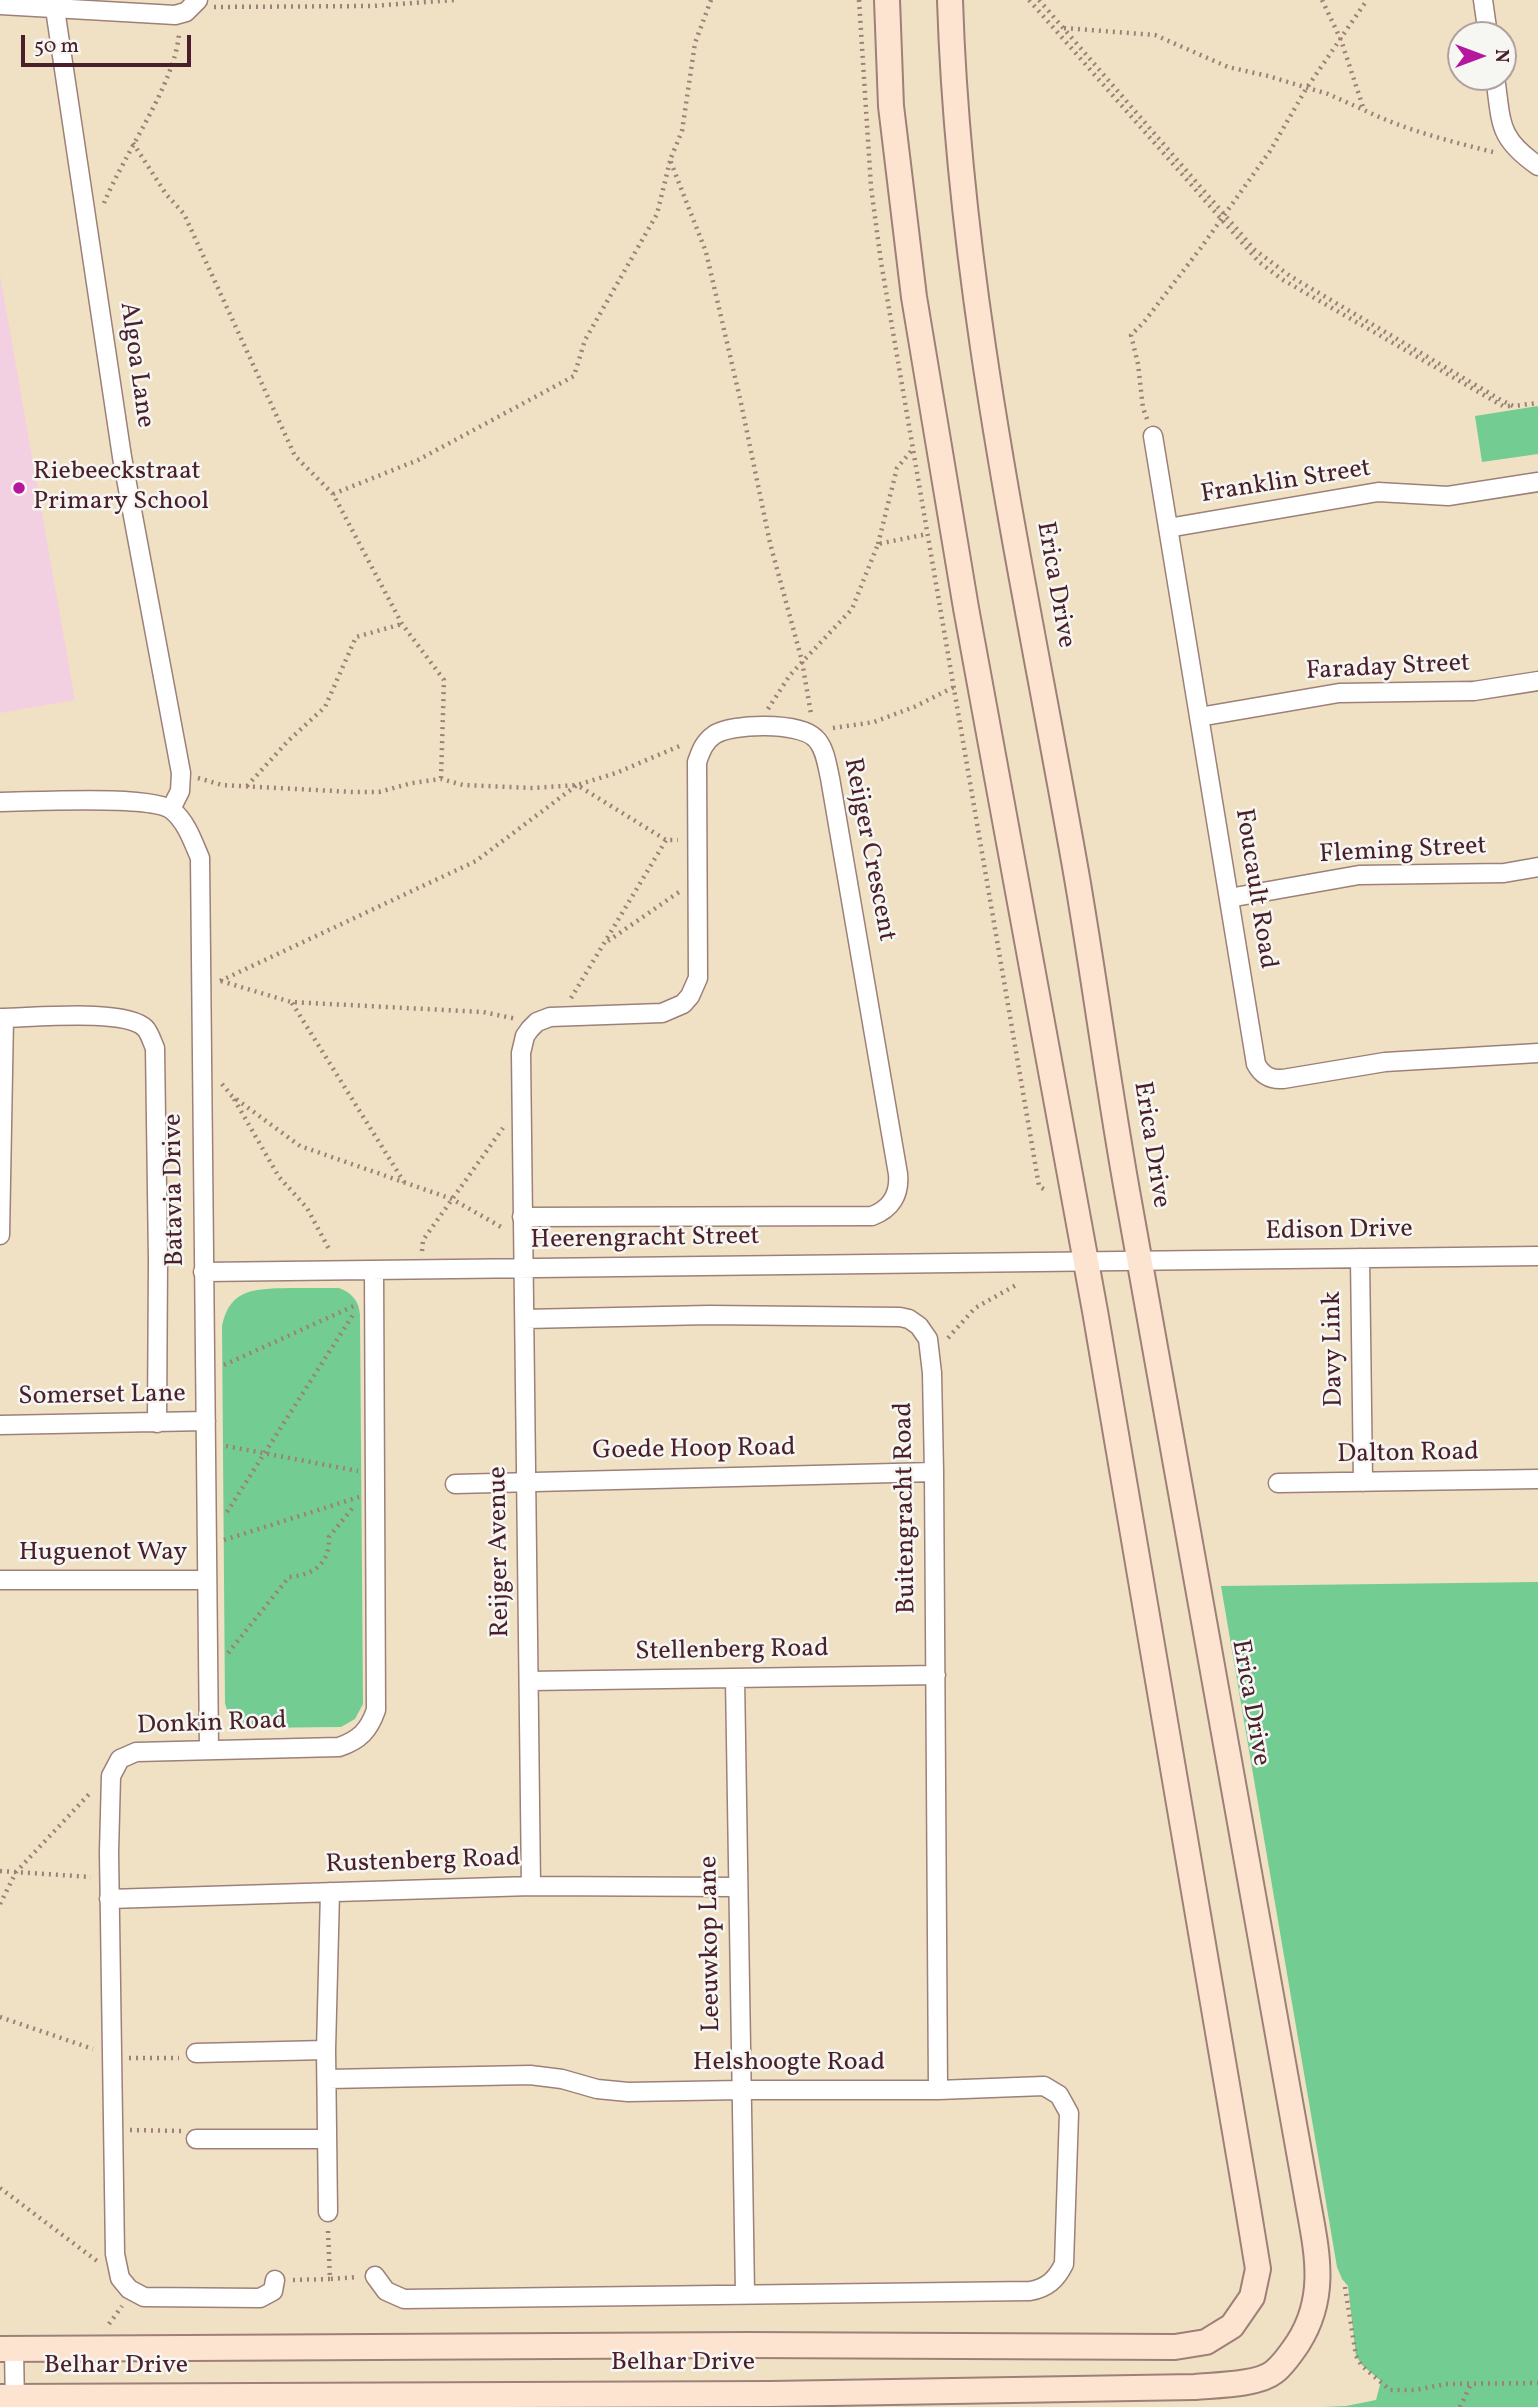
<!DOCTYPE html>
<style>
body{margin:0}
#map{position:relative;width:1538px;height:2407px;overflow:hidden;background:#f0e1c4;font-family:Vollkorn,serif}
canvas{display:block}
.north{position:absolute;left:1447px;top:21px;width:70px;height:70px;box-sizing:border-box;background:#f6f6f2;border:2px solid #b1a0a2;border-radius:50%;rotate:90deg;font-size:19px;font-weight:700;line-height:28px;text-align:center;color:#4a1f2b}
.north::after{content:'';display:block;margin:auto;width:24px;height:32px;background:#b5179e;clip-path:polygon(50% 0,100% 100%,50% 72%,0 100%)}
.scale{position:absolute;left:21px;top:35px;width:170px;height:32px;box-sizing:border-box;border:4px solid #4a1f2b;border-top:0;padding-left:9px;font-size:21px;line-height:24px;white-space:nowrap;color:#4a1f2b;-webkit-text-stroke:5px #f6f6f2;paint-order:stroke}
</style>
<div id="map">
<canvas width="1538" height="2407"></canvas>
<div class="north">N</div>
<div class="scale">50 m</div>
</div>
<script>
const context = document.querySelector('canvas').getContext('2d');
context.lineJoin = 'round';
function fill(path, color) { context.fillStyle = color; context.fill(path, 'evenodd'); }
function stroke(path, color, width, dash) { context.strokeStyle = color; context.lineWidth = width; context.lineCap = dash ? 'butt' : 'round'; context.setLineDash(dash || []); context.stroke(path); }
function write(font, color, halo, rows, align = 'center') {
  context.font = font + ' Vollkorn,serif'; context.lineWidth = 5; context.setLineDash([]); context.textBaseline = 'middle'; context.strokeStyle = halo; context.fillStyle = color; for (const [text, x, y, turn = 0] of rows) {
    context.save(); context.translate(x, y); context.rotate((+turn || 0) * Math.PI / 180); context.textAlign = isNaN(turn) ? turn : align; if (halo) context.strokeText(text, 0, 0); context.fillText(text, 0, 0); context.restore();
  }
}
fill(new Path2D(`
 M0,275l75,425 -75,13z`), '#f2cfe1');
fill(new Path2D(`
 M1538,406v48l-56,8 -7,-46z
 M339,1288c13,5 20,13 21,27l3,389 -8,15 -14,8 -99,1 -13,-11 -4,-14 -3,-377c8,-39 35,-37 68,-38 16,0 33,0 49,0z
 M1538,1582v825h-215l23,-1 30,-6 5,-19 -19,-16 -6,-9 -8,-70 -6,-7 -5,-12 -116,-681z`), '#73cc92');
const street = new Path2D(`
 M1483,0l5,35
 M0,5l175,10 11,-3 12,-12
 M55,9l67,448 59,316 -1,18 -9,18
 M1495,77c7,47 2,60 43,89
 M1153,436l103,628c6,11 14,16 27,15l102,-17 153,-9
 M1168,528l210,-36 70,4 90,-14
 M1199,717l140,-24 135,-2 64,-10
 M0,802c31,0 154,-8 173,9 14,12 20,31 27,47l9,892
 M1229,898l130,-23 145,-2 34,-6
 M0,1018c31,0 125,-10 145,10 5,5 7,14 10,20l3,213 -1,162
 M522,1217l350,-1c19,-7 28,-21 26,-42l-68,-396c-3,-13 -5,-31 -15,-40 -16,-16 -83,-15 -101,-3 -10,7 -13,16 -17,27l1,216 -8,18 -7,8 -21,9 -112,4 -13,5 -7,7 -5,7 -4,17 10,833
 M0,1235l4,-217
 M1360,1258l3,224
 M203,1272l1335,-16
 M525,1319l184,-4 191,2 9,2 10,7 9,13 4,34 2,99 4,618
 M0,1425l206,-4
 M1278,1483l260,-4
 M455,1484l479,-12
 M0,1580h206
 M735,1678l10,615
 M529,1681l407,-6
 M109,1899l422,-13 206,1
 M196,2053l130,-3
 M328,2079l202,-4 32,4 35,10 31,3 113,-2h197l106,-4 15,9 10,18 -5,151c-8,16 -17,24 -34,27l-626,8 -18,-8 -11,-15
 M196,2139h131
 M328,2212l-2,-162 4,-158
 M275,2280l-2,11 -13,7 -116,-1 -15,-8 -9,-11 -5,-24 -6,-402 2,-76 9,-17 16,-7 203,-5c21,-7 30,-17 37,-37l-2,-440
 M14,2349l1,58`);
const secondary = new Path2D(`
 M0,2349l748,-4 427,2 31,-5 26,-16 20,-29 6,-28 -11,-67 -152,-891 -129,-703 -52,-311 -23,-191 -4,-106
 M0,2397l770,-3 425,-7c21,-2 63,-2 79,-15 9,-7 18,-20 24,-29 32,-50 17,-98 8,-152 -60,-330 -117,-660 -177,-989 -20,-110 -34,-220 -53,-330 -51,-289 -117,-578 -126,-872`);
stroke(street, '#9d8078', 21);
stroke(secondary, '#9d8078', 28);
stroke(new Path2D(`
 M711,0l-16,43 -13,88 -12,29 36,92 35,151 29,140 32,118 9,53
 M859,0l12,187 10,75 158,924 6,4
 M1029,0l230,262 24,18 220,126h7
 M1039,0l216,250 35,26 211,124 12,6 25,-3
 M1322,0l19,40 23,70c41,20 85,31 129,42
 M214,7l158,-1 82,-6
 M1064,28l91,7 73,32 40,9 60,18 36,16
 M133,143l33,51 18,20 111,242 38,38 69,130 42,56 -3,99
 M104,203c20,-49 72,-121 75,-170
 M1147,419l-4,-11 -5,-44 -7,-29 13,-13 56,-73 70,-98 36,-62 61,-89
 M333,494l85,-34 156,-84 11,-36 72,-126 13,-53
 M878,544l19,-76 15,-18
 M768,709l22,-34 62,-66 26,-65 49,-10
 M833,728l41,-6 40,-15 40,-20
 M198,778l24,7 131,7h26l33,-9 29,-4 22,6 70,3 44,-3 39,-12 66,-28
 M247,786l41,-45 37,-34 31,-70 46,-13
 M608,941l71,-49
 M220,981l256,-120 101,-76 89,55h12
 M221,981l70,21 192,10 34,7
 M571,998l95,-158
 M292,1003l112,179
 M222,1084l10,12 68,50 152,53 51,29
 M234,1099l45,78 28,31 23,43
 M422,1251l1,-11 80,-112
 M948,1338l27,-30 43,-24
 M224,1365l132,-60
 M226,1446l132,25
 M227,1512l127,-199
 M224,1540l135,-43
 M228,1653l61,-76c25,-2 41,-14 40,-40l26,-32
 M0,1871l91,6
 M0,1904l16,-32 76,-81
 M0,2017l93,32
 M129,2058h50
 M130,2130l51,1
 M0,2188l97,73
 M328,2231l2,48 28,-2
 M293,2280l37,-1
 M1345,2287l11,69 6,10 28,24h25l31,-6 92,-1
 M109,2324l13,-18
 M1460,2407l11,-23`), '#9d8078', 4.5, [2, 5]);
stroke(street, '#fff', 18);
stroke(secondary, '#fde4d0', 24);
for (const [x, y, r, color] of [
 [19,488,7,"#b5179e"]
]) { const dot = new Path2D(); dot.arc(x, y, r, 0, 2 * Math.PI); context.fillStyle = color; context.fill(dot); stroke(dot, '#f6f6f2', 2.5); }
write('26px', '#4a1f2b', '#f6f6f2', [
 ["Algoa Lane",135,365,82],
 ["Franklin Street",1286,483,-9],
 ["Erica Drive",1054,585,80],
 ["Faraday Street",1388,669,-3],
 ["Reijger Crescent",868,850,79],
 ["Fleming Street",1403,852,-3],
 ["Foucault Road",1254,889,81],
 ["Erica Drive",1150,1145,81],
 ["Batavia Drive",176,1190,-91],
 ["Edison Drive",1339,1232,-1],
 ["Heerengracht Street",645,1240,-1],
 ["Davy Link",1335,1349,-91],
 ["Somerset Lane",102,1397,-1],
 ["Goede Hoop Road",694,1451,-1],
 ["Dalton Road",1408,1455,-1],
 ["Buitengracht Road",907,1508,-91],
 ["Reijger Avenue",501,1552,-91],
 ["Huguenot Way",103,1554],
 ["Stellenberg Road",732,1652,-1],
 ["Erica Drive",1249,1703,80],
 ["Donkin Road",212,1725,-2],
 ["Rustenberg Road",423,1863,-2],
 ["Leeuwkop Lane",712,1944,-91],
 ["Helshoogte Road",789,2064],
 ["Belhar Drive",683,2364],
 ["Belhar Drive",116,2367]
]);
write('26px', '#4a1f2b', '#f6f6f2', [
 ["Riebeeckstraat",33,473],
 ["Primary School",33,503]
], 'left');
</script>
